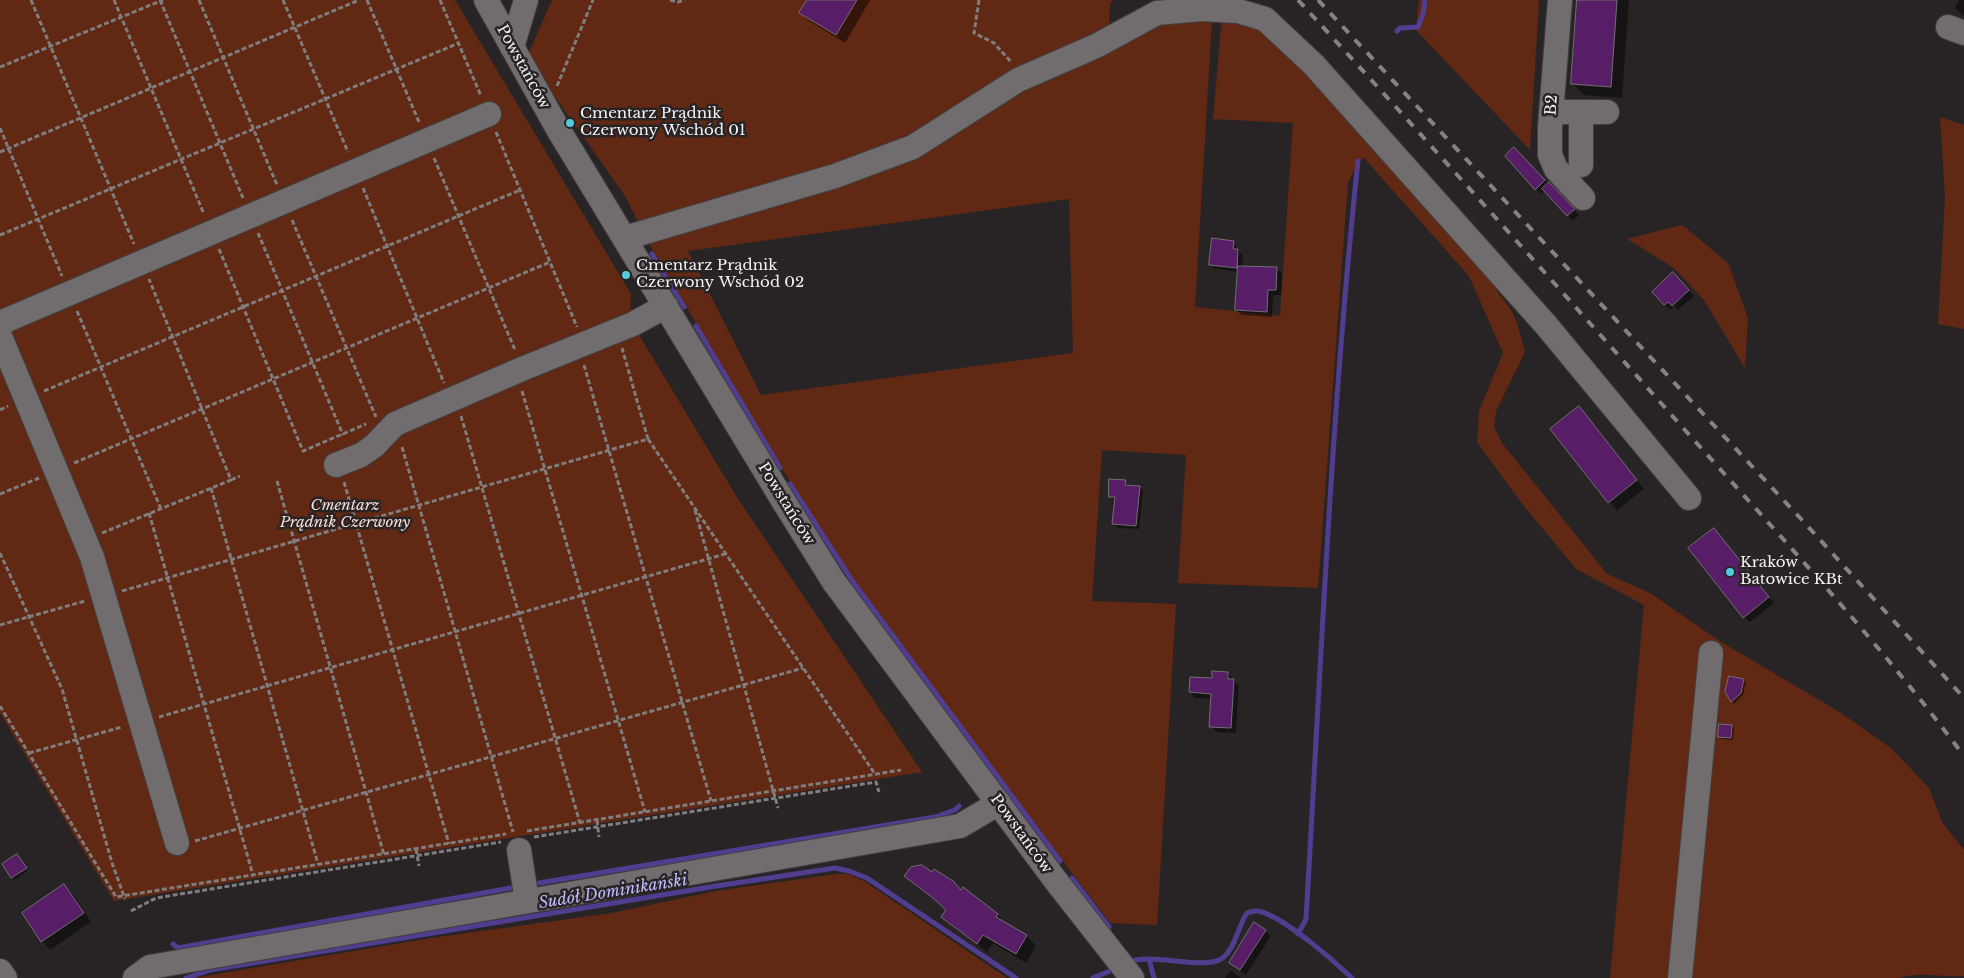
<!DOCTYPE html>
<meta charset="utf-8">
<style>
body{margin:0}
canvas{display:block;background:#282426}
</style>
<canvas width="1964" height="978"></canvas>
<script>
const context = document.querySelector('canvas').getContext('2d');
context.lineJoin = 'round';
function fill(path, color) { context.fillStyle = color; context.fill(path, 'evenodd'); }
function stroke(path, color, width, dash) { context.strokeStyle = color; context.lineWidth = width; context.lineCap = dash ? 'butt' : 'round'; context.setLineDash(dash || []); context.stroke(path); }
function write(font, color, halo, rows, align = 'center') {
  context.font = font + ' "Libre Baskerville",serif'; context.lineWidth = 5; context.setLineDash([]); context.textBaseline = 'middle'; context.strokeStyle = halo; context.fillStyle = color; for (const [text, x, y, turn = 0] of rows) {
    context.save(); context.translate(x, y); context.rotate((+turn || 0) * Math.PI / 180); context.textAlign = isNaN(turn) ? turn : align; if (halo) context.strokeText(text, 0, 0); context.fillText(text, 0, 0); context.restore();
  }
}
fill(new Path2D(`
 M0,0h455l176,294 -1,26 108,179 184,273 -808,129 -114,-188z
 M552,0h562l-4,3 -2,46 56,-29h48l-17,287 85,9 13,-193 -80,-4 9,-104 30,4 30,22 213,241c0,12 10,18 16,28 7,13 10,28 14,42l-29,59 -2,16 8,16 105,131 43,19 68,47 123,73 50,35 38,40 13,34 22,28v126c-22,2 -44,-5 -65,2h-289l34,-373 -68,-36 -56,-68 -43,-59 2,-31 24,-58 -34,-77 -106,-119 -15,25 -30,406 -140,-5 8,-128 -84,-5 -10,151 84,3 -19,321 -47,-2 -264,-347 -195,-329 -26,-51 -98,-139zM1069,199l4,154 -312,42 -73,-144z
 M1419,0h120l-9,150 -114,-120z
 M1940,117l24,8v204l-26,-5 7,-127z
 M1682,225l46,38 20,55 -3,50 -41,-68 -30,-32 -47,-29z
 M836,874h12l16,7 143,97h-813l237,-40 181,-25 104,-22z`), '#612813');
fill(new Path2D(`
 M808,0h62l-25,43 -36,-22 -8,-8z
 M1578,0h51l-7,98 -38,-3 -12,-12z
 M1959,0h5v16l-9,-8z
 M1514,149l65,66 -6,6 -28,-30 -4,3 -5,-5z
 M1233,242l10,14 -1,11 35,1 5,6 -1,21h-8l-1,22 -30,-2 -6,-5 3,-38 -24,-3 -5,-5z
 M1673,274l21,22 -16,14 -4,-4 -4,4 -16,-18z
 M1579,408l65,81 -27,21 -8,-8z
 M1125,482l5,4 9,1 4,4 -4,38 -21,-1 -4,-4 2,-24 -6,-4z
 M1714,529l60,74 -24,19 -6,-5z
 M1228,673l11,13 -3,47 -20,-1 -5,-6 1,-27 -17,-1 -5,-6z
 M1743,680l3,2 -3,13 -9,9 -8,-12z
 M1720,725l12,1 2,2 -1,12 -11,-1 -2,-2z
 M19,858l9,12 -13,10 -12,-15z
 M906,876l55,16 2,-3 35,26 9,10 20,11 9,10 -10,17 -33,-20 -6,9 -35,-26 -10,-9 5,-7z
 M64,886l9,8 18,28 -41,28 -8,-9z
 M1265,931l6,5 -25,39 -16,-12z
 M1231,970l10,8h-16z`), '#0007');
stroke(new Path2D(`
 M1397,31l3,-3 18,-1 5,-13 2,-14
 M652,254l32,53
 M696,326l84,142
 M790,484l63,98 207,279
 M1072,878l37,49
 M539,883l396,-66 20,-7 4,-4
 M1298,934l8,-15c15,-253 25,-506 52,-758
 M173,944l5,4 333,-60
 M1149,959l5,19
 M1129,962c22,-10 80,10 95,-5 12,-11 14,-31 23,-44 5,-2 10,-3 15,-1 25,8 70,47 90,66
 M186,978l24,-8 506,-84 119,-18 14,3 18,7 149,100
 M1093,978l24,-10`), '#513d8f', 5);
const building = new Path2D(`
 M807,0h50l-21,35 -37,-22z
 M1577,0h40l-6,87 -40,-3z
 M1514,147l31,33 -10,10 -30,-34z
 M1549,182l26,27 -8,7 -25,-27z
 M1212,238l22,3 -1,8h5l-1,19 -28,-3z
 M1238,266l39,1 -1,23h-8l-1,22 -32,-2z
 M1673,272l16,18 -17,16 -4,-4 -4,3 -12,-13z
 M1579,406l58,74 -29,23 -58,-74z
 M1109,479l17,1 -1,5 15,1 -4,40 -24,-2 3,-27h-6z
 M1714,528l55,69 -26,21 -55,-70z
 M1212,671l16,1v7h6l-3,49 -22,-1 2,-33 -22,-2 1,-15 22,1z
 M1729,676l15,3 -3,14 -10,9 -6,-10z
 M1719,724l13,1 -1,13 -13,-1z
 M17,854l10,14 -16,10 -9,-14z
 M922,865l10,7 2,-3 19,12 8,9 2,-3 35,27 -2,3 31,18 -11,19 -33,-19 -6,9 -36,-27 5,-7 -13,-12 -29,-22 7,-9z
 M64,884l20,29 -43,29 -19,-29z
 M1254,922l12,8 -26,40 -11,-7z`);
fill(building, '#571d66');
stroke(building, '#716f72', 1);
const minor = new Path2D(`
 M486,0l72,129 226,373 50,80 222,299 76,97
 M1560,0l-10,127v28l6,14 27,29
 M1948,27l16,6
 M512,47l14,-47
 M1551,112h56
 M1581,112v53
 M625,238l210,-62 78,-29 105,-67 78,-34 61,-33 44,-4 37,2 27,8 49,46 232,260 143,173
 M0,323l489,-209
 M0,336l92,221 85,286
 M336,465l25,-10 13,-9 21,-22 127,-55 111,-45 33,-18
 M519,850l8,51
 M0,971l5,7
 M135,978l15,-11 6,-1 804,-140 39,-23
 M1680,978l31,-325`);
stroke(minor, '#424041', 26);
stroke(new Path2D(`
 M31,0l103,244
 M114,0l90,214
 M160,0l83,198
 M199,0l78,185
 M283,0l65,152
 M367,0l52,122
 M440,0l41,96
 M670,0l8,2 7,-2
 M979,0l-5,33 20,10 17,19
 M0,67l163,-67
 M557,86l36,-86
 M0,128l62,148
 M496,132l81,195
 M0,152l359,-152
 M434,158l81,192
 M363,188l81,195
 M292,220l84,197
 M258,233l85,202
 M0,235l459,-192
 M219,249l84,202 63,-27
 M77,311l84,198
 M584,365l127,436
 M44,391l476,-201
 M522,391l123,421
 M0,410l8,-4
 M461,416l119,407
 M648,439l227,335
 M402,447l111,385
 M74,463l476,-201
 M231,480l9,-4
 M277,481l107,374
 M344,482l105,362
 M211,488l107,376
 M0,494l39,-16
 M695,510l83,298
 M149,513l104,362
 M102,533l129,-53 -82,-201
 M0,553l62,136 50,174 13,36
 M122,591l526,-152 -26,-91
 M0,625l85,-24
 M0,706l116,191 390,-63
 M159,717l566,-163
 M29,753l93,-26
 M597,820l2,17
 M527,831l374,-61
 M534,837l342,-55 3,10
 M195,841l608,-173
 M416,849l3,17
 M131,911l25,-13 345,-56`), '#807d7e', 3, [5, 2.5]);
stroke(minor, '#716d6f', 24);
stroke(new Path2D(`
 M1298,0c130,141 258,285 386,429 96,107 194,212 280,327
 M1318,0l484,520 162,178`), '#858283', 4, [9, 9]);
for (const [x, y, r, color] of [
 [570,123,5,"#53cadc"],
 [626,275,5,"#53cadc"],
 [1730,572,5,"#53cadc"]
]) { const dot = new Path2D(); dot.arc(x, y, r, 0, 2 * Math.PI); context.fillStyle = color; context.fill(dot); stroke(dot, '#282426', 2); }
write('15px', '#f2f0f1', '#282426', [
 ["Powstańców",523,67,61],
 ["B2",1552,105,-86],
 ["Powstańców",786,504,58],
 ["Powstańców",1021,834,54]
]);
write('15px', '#f2f0f1', '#282426', [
 ["Cmentarz Prądnik",580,114],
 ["Czerwony Wschód 01",580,131],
 ["Cmentarz Prądnik",636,266],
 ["Czerwony Wschód 02",636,283],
 ["Kraków",1740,563],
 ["Batowice KBt",1740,580]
], 'left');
write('italic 15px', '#f8ddd4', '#282426', [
 ["Cmentarz",345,506],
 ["Prądnik Czerwony",345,523]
]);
write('italic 16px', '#c3b9fd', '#282426', [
 ["Sudół Dominikański",613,892,-9]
]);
</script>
